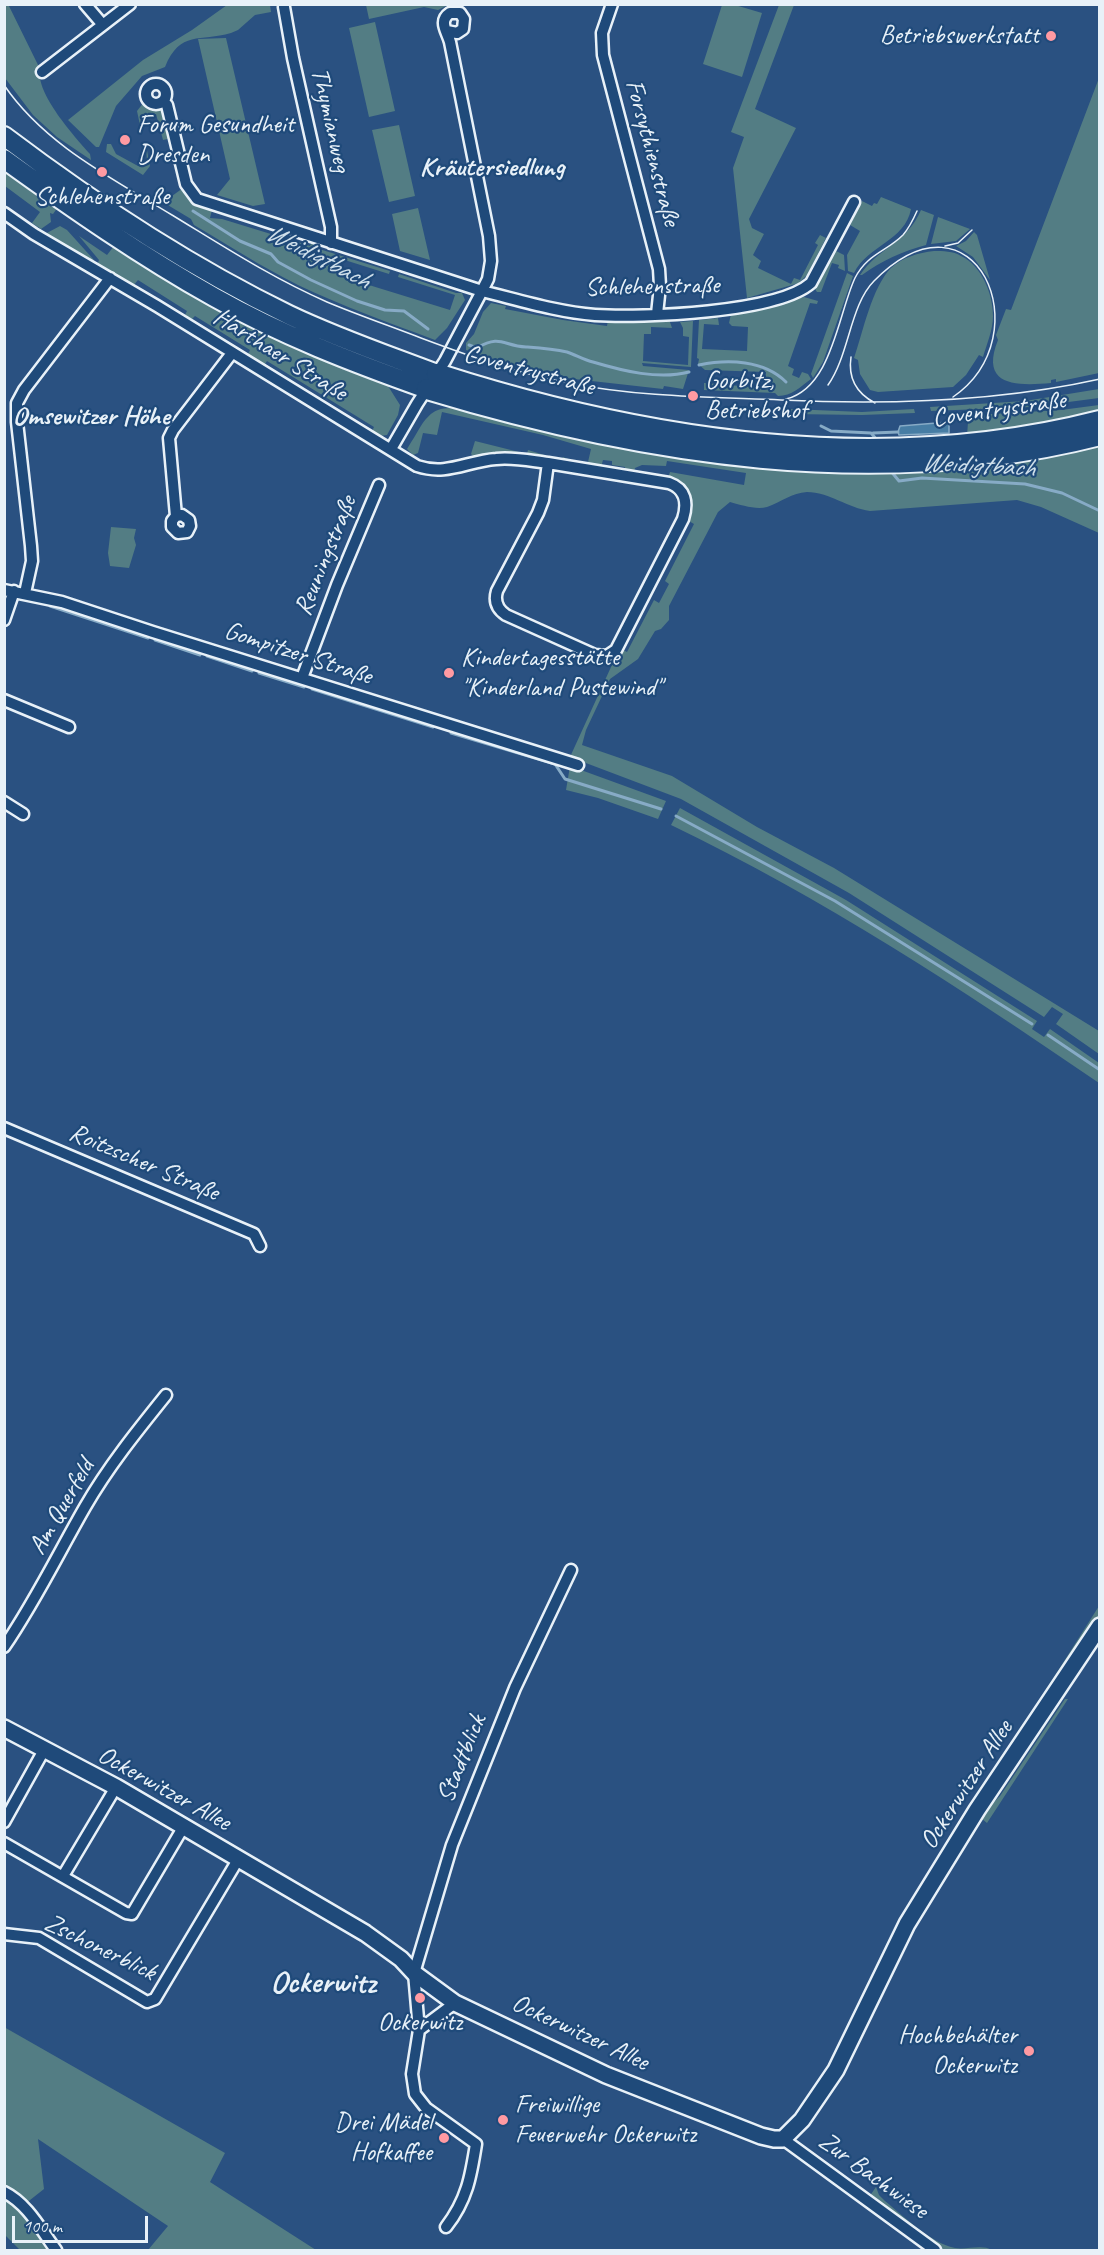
<!DOCTYPE html>
<meta charset="utf-8">
<style>
body{margin:0}
#map{position:relative;width:1104px;height:2255px;overflow:hidden;background:#2a5181;font-family:Caveat,sans-serif}
canvas{display:block}
.frame{position:absolute;inset:0;border:6px solid #e8f1f8;pointer-events:none}
.scale{position:absolute;left:12px;top:2216px;width:136px;height:27px;box-sizing:border-box;border:3px solid #e8f1f8;border-top:0;padding-left:8px;font-size:18px;line-height:21px;white-space:nowrap;color:#e8f1f8;-webkit-text-stroke:4px #1f4a7a;paint-order:stroke}
</style>
<div id="map">
<canvas width="1104" height="2255"></canvas>
<div class="frame"></div>
<div class="scale">100 m</div>
</div>
<script>
const context = document.querySelector('canvas').getContext('2d');
context.lineJoin = 'round';
function fill(path, color) { context.fillStyle = color; context.fill(path, 'evenodd'); }
function stroke(path, color, width, dash) { context.strokeStyle = color; context.lineWidth = width; context.lineCap = dash ? 'butt' : 'round'; context.setLineDash(dash || []); context.stroke(path); }
function write(font, color, halo, rows, align = 'center') {
  context.font = font + ' Caveat,sans-serif'; context.lineWidth = 4.5; context.setLineDash([]); context.textBaseline = 'middle'; context.strokeStyle = halo; context.fillStyle = color; for (const [text, x, y, turn = 0] of rows) {
    context.save(); context.translate(x, y); context.rotate((+turn || 0) * Math.PI / 180); context.textAlign = isNaN(turn) ? turn : align; if (halo) context.strokeText(text, 0, 0); context.fillText(text, 0, 0); context.restore();
  }
}
fill(new Path2D(`
 M8,4l32,65c-5,24 35,68 50,85l1,6 -34,-23 -24,-22 -28,-37 -1,-73z
 M227,5h43l1,7 -16,3 -17,15 -7,3c-31,9 -51,-3 -66,34l-23,9 -26,30 -17,41h-3l-28,-27 75,-60 49,-30z
 M366,5v-1l82,1 -10,5 -14,-3 -55,12z
 M722,5h13l27,8 -20,64 -39,-13z
 M779,5h15l-39,104 41,19 -47,91 3,9 12,6 -11,21 8,6 -3,7 33,16 3,-6 6,2 18,-35 -3,-2 5,-8 6,3 -19,37 -8,8 -52,15 -14,-130 11,-31 -13,-5z
 M375,22l20,89 -26,6 -20,-89z
 M226,38l39,166 -12,2 -36,-11 13,-16 -32,-140z
 M1099,78v295l-43,9v-3l-5,1v3c-33,3 -72,4 -53,-43l-2,-5 10,-26 5,1z
 M144,102l8,5 12,1 8,30 -9,2 -7,-26 -16,4 3,12h-2l-4,-19z
 M399,125l16,71 -26,6 -17,-72z
 M107,144h4l5,10 22,12 9,-4 -1,-17 4,21 -7,9 -37,-23z
 M5,166l272,174 111,46 12,19 -2,10 -11,20 -7,1 -8,-5 2,-4 -107,-66 -4,6 -16,-11 3,-6 -55,-34 -3,3 -7,-4 2,-4 -49,-31 -5,6 -36,-21 2,-5 -20,-24 28,19 7,-9 -56,-39 -5,7 -3,-1 1,9 -10,7 -9,-6 8,-11 -35,-26z
 M183,188l13,15 16,7 -2,8 12,1 88,27 2,-4 5,1 -1,5 74,23 -1,3 -57,-18 -3,9 16,5 -2,7 107,33 5,-15 -57,-18 1,-3 57,19h6l3,7 -18,28 -12,12c-45,-17 -93,-34 -137,-55 -36,-18 -70,-40 -104,-60l-3,-6 -25,-15 6,-8z
 M881,197l30,12c-6,32 -43,36 -57,64l-6,-2 -1,-16 13,-24 -10,-6 12,-24 10,5 2,-3 3,1z
 M418,208l12,52 -30,-9 -8,-37z
 M921,210l13,5 -8,30c-23,6 -45,16 -64,30h-2c18,-27 47,-32 61,-65z
 M938,217l32,12 -14,12 -25,3z
 M60,226l7,4 27,30 -2,3 -49,-28z
 M974,232l3,3 13,45 -17,-23 -17,-11 10,-5z
 M836,251l8,4 1,16 -7,-3 1,-3 -7,-2 -11,29h-4l-2,-3z
 M934,251c9,0 19,0 27,5 21,10 32,38 32,60 0,14 -6,27 -10,41l-4,-2 -13,20 -13,12 -75,5 -8,-2 -10,-16 -2,-14 -4,-2c9,-26 18,-71 37,-90 12,-11 27,-15 43,-17z
 M847,273l6,3 -30,86 -10,16 -2,-4z
 M804,297l14,4 -1,3 -7,-1 -22,63 6,3 -2,6 7,3 3,-6 6,2 3,5c-11,8 -19,17 -33,17l-3,-3 -71,-3v-7l61,5 1,-16 -61,-2 -7,-6 1,-5 -2,-1 2,-38 19,-2 1,7 -15,-1 -2,25 45,2 1,-24 -16,-1 -3,-3 2,-9z
 M491,303l15,3 -1,3 58,11 44,6 1,-6 61,-1 3,9 -21,-1v7h-7l-1,27 45,4 1,-28 -6,-1v-8l-3,-6 13,-1 -2,46 -49,-4 1,3 46,4 -6,19 -19,-3 -1,3 -98,-11 -47,-11 -52,-17v-7l8,-9 9,-22z
 M1099,389v9l-61,8 -1,-3h-7v4l-99,4 -1,-4 95,-6z
 M462,405l459,62 2,4 176,-30v92l-58,-26 -24,-7 -147,11c-22,-3 -41,-19 -63,-19 -15,1 -26,10 -40,15 -11,3 -26,-2 -37,-5l-12,10 -49,94v14l-8,9 -6,2 -17,28 -28,20 -24,51 -4,15 90,31 85,51 77,41 265,163v23l-43,-30 7,-10 -11,-7 -8,10 -195,-124 -168,-94 -111,-42 46,-101 5,-7 6,3 27,-52 5,3 10,-19 -4,-3 29,-57 -7,-4c6,-18 3,-38 -19,-42l2,-6 74,13 2,-12 -79,-12 -1,5 -24,-1 -7,3 -1,4 -9,-2v-3l-13,-2v-4l-9,-1 -2,7 -11,-2 -2,-3 3,-13 -48,-14 -101,-23 -5,23 -14,-2 -5,20 -5,2 -6,-6 3,-5c8,-11 14,-29 28,-34 8,-3 15,-1 24,-5z
 M1099,405v11l-132,20 1,-14 7,-7 86,-5z
 M791,409l71,3 52,-3 1,4 -53,2 -71,-1z
 M475,441l52,13 1,-4 33,10 2,-3 16,6 -104,-5 -4,-4z
 M111,527l25,2 -2,9 2,7 -7,23 -19,-2 -2,-13z
 M570,766l96,35 -8,18 -60,-21 -32,-8z
 M680,808l166,92 191,121 -5,8 12,8 6,-8 49,34v20c-137,-94 -278,-186 -428,-258z
 M1099,1606v12l-43,67h-7z
 M1065,1699h3l-81,124 -6,-5 1,-4 18,-18z
 M4,2027l221,126 -15,29 106,68h-168l20,-24 -130,-87 6,50 -19,15 -20,-16z
 M876,2187l3,8 6,6c21,17 44,41 70,47 12,2 27,-4 37,2h-53l-70,-53z
 M4,2196l16,12 31,42h-31l-15,-15z`), '#537d84');
const water = new Path2D(`
 M949,422v11l-50,2 -1,-3 2,-6z`);
fill(water, '#477da4');
stroke(water, '#87abc6', 1.5);
stroke(new Path2D(`
 M193,211l47,30 31,13 7,8 33,18 46,21 28,9 19,1 24,18
 M469,345l8,3c24,-14 26,-2 49,-1 13,1 27,2 41,5 9,3 17,8 26,10 30,9 66,18 96,10
 M699,365c29,-6 65,-5 87,17
 M821,426l10,5 40,2 6,7
 M873,433l25,-1
 M890,470l9,11 23,-3 103,6 37,9 38,18
 M50,606l98,32
 M155,640l45,15
 M207,656l45,15
 M259,673l45,14
 M312,689l121,38
 M451,733l104,31 10,15 96,30
 M676,816l159,85 197,123
 M1048,1035l52,35`), '#87abc6', 3);
const street = new Path2D(`
 M85,4l18,21
 M612,4l-10,29 1,22 56,214 1,17 -3,28
 M284,7l9,51 38,169v16
 M42,72l88,-68
 M146 94a10 10 0 1 1 20 0a10 10 0 1 1-20 0Z
 M163,101l4,4 19,79 11,15 285,92c37,9 75,21 113,24 47,3 182,-2 216,-32l43,-81
 M4,213l30,21 123,72 260,160c30,10 50,-5 79,-7 18,-2 35,2 52,4
 M391,449l26,-45 28,-43 37,-70 6,-12 3,-18 -2,-25 -39,-194c-3,-11 -12,-21 0,-29h10l4,6 -1,10 -6,4 -10,-2
 M548,463l121,20c17,6 19,20 14,36l-67,131 -9,6 -12,-1 -89,-40c-9,-6 -12,-14 -9,-24l41,-78 5,-13z
 M176,516l6,-1 7,5 1,6 -3,6 -9,1 -6,-6v-6l4,-5 -7,-78 4,-8 59,-77
 M4,590l58,12 91,30 425,133
 M25,593l7,-32 -1,-15 -14,-124v-19l7,-13 86,-112
 M4,620l10,-29
 M302,678l35,-93 42,-100
 M4,700l65,27
 M4,802l19,12
 M4,1128l250,106 6,12
 M4,1647c31,-45 54,-93 81,-140 23,-40 52,-76 81,-112
 M4,1822l40,-72
 M4,1843l122,70 6,1 52,-88
 M63,1876l53,-89
 M4,1934l35,4 108,64 8,-3 84,-141
 M419,2030l36,-27
 M783,2139l152,111
 M4,2192c24,12 37,38 52,58
 M446,2227c21,-27 25,-51 30,-83l-50,-36 -11,-14 -3,-20 7,-44 -5,-57 38,-128 63,-157 56,-118`);
const secondary = new Path2D(`
 M4,1728l112,59 249,146 36,26 13,14 41,30 151,72 155,61 13,3h9l19,-19 34,-50 71,-146 70,-114 123,-184`);
const primary = new Path2D(`
 M4,136c90,68 184,130 285,179 48,23 98,40 148,59
 M4,159c68,49 137,97 210,138 67,38 140,66 213,92`);
const highway = new Path2D(`
 M437,374c211,68 444,103 663,47
 M427,389c215,65 451,103 673,46`);
stroke(street, '#e8f1f8', 15);
stroke(secondary, '#e8f1f8', 20);
stroke(primary, '#e8f1f8', 22);
stroke(highway, '#e8f1f8', 24);
stroke(street, '#1f4a7a', 10);
stroke(secondary, '#1f4a7a', 15);
stroke(primary, '#1f4a7a', 18);
stroke(highway, '#1f4a7a', 20);
stroke(new Path2D(`
 M4,85c41,60 108,93 168,130 51,31 100,63 155,87 31,13 63,24 94,36 48,18 96,35 147,45 70,14 142,14 213,17 104,5 216,2 319,-21
 M945,246l13,-3 14,-13
 M851,357c-3,20 5,36 24,46
 M828,385c21,-29 22,-80 46,-104 101,-102 169,54 79,116
 M786,399c46,-11 52,-85 69,-121 12,-24 31,-26 48,-43 6,-7 10,-15 14,-24`), '#e8f1f8', 1.5);
for (const [x, y, r, color] of [
 [1051,36,6,"#ff9aa2"],
 [125,140,6,"#ff9aa2"],
 [102,172,6,"#ff9aa2"],
 [693,396,6,"#ff9aa2"],
 [449,673,6,"#ff9aa2"],
 [420,1998,6,"#ff9aa2"],
 [1029,2051,6,"#ff9aa2"],
 [503,2120,6,"#ff9aa2"],
 [444,2138,6,"#ff9aa2"]
]) { const dot = new Path2D(); dot.arc(x, y, r, 0, 2 * Math.PI); context.fillStyle = color; context.fill(dot); stroke(dot, '#1f4a7a', 2); }
write('26px', '#e8f1f8', '#1f4a7a', [
 ["Betriebswerkstatt",1039,36,"right"],
 ["Forum Gesundheit",137,125],
 ["Dresden",137,155],
 ["Schlehenstraße",102,197,"center"],
 ["Gorbitz,",705,381],
 ["Betriebshof",705,411],
 ["Kindertagesstätte",461,658],
 ["\"Kinderland Pustewind\"",461,688],
 ["Ockerwitz",420,2023,"center"],
 ["Hochbehälter",1017,2036,"right"],
 ["Ockerwitz",1017,2066,"right"],
 ["Freiwillige",515,2105],
 ["Feuerwehr Ockerwitz",515,2135],
 ["Drei Mädel",432,2123,"right"],
 ["Hofkaffee",432,2153,"right"]
], 'left');
write('26px', '#e8f1f8', '#1f4a7a', [
 ["Thymianweg",330,120,77],
 ["Forsythienstraße",652,153,75],
 ["Schlehenstraße",652,287,-1],
 ["Harthaer Straße",280,355,32],
 ["Coventrystraße",529,371,15],
 ["Coventrystraße",999,410,-8],
 ["Reuningstraße",326,556,-68],
 ["Gompitzer Straße",298,654,18],
 ["Roitzscher Straße",144,1163,23],
 ["Am Querfeld",62,1507,-60],
 ["Stadtblick",462,1759,-68],
 ["Ockerwitzer Allee",967,1785,-57],
 ["Ockerwitzer Allee",164,1789,29],
 ["Zschonerblick",100,1948,26],
 ["Ockerwitzer Allee",580,2033,25],
 ["Zur Bachwiese",873,2176,36]
]);
write('bold 27px', '#e8f1f8', '#1f4a7a', [
 ["Kräutersiedlung",492,168],
 ["Omsewitzer Höhe",91,417]
]);
write('italic 27px', '#d0e0eb', '#1f4a7a', [
 ["Weidigtbach",318,257,27],
 ["Weidigtbach",978,466,3]
]);
write('bold 32px', '#e8f1f8', '#1f4a7a', [
 ["Ockerwitz",323,1984]
]);
</script>
